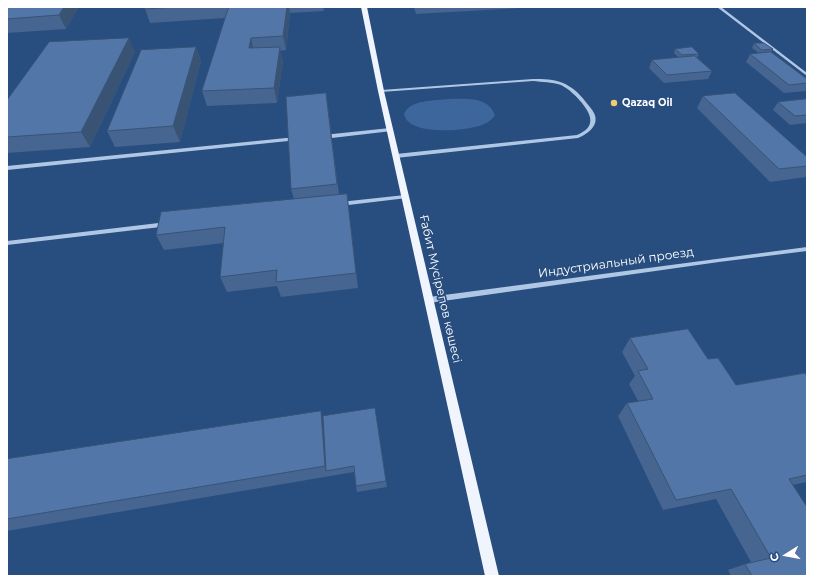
<!DOCTYPE html>
<meta charset="utf-8">
<style>
body{margin:0}
#map{position:relative;width:814px;height:583px;overflow:hidden;background:#284d7f;font-family:Montserrat,sans-serif}
canvas{display:block}
.frame{position:absolute;inset:0;border:8px solid #fff;pointer-events:none}
.north{position:absolute;left:766px;top:535px;width:40px;height:40px;-webkit-text-stroke:3px #284d7f;paint-order:stroke;rotate:259deg;font-size:11px;font-weight:700;line-height:16px;text-align:center;color:#fff}
.north::after{content:'';display:block;margin:auto;width:14px;height:18px;background:#fff;clip-path:polygon(50% 0,100% 100%,50% 72%,0 100%)}
</style>
<div id="map">
<canvas width="814" height="583"></canvas>
<div class="frame"></div>
<div class="north">С</div>
</div>
<script>
const context = document.querySelector('canvas').getContext('2d');
context.lineJoin = 'round';
function fill(path, color) { context.fillStyle = color; context.fill(path, 'evenodd'); }
function stroke(path, color, width, dash) { context.strokeStyle = color; context.lineWidth = width; context.lineCap = dash ? 'butt' : 'round'; context.setLineDash(dash || []); context.stroke(path); }
function write(font, color, halo, rows, align = 'center') {
  context.font = font + ' Montserrat,sans-serif'; context.lineWidth = 3.5; context.setLineDash([]); context.textBaseline = 'middle'; context.strokeStyle = halo; context.fillStyle = color; for (const [text, x, y, turn = 0] of rows) {
    context.save(); context.translate(x, y); context.rotate((+turn || 0) * Math.PI / 180); context.textAlign = isNaN(turn) ? turn : align; if (halo) context.strokeText(text, 0, 0); context.fillText(text, 0, 0); context.restore();
  }
}
fill(new Path2D(`
 M449,99c16,0 40,-3 46,17 -5,5 -9,8 -16,10 -16,5 -71,10 -75,-12 6,-15 31,-13 45,-15z`), '#3d669c');
fill(new Path2D(`
 M717,7h4l86,66v3z
 M533,79c10,0 21,0 30,4 9,4 16,10 22,18 3,4 7,8 9,12 6,12 -6,21 -16,25l-182,20 -3,-2 3,-2 181,-19c19,-8 15,-19 5,-32 -6,-7 -13,-14 -21,-18 -9,-3 -19,-3 -28,-4l-152,11 -2,-1 2,-1z
 M390,128l2,1v2l-69,8 -3,-2 3,-2z
 M296,137l2,1v2l-291,30v-4z
 M405,195l2,1v2l-67,8 -3,-2 3,-2z
 M167,222h2l1,2 -1,2 -162,19v-4z
 M807,247v4l-88,11 -290,41 -3,-1 -1,-2 1,-2 3,-1z`), '#afc7e5');
fill(new Path2D(`
 M361,7h6l17,84 115,485h-14l-107,-485z`), '#eff4fd');
fill(new Path2D(`
 M7,7h72l-13,22 -59,4z
 M146,7h177l1,4 -34,2 -4,37 -6,1 3,10 -6,42 -70,3 -5,-15 23,-73 -75,5 -5,-14z
 M414,7h125l-123,7z
 M754,43l19,6 -2,3 36,27v10l-1,2 -22,2 -38,-31 4,-8 9,-1 -7,-5z
 M196,47l5,14 -21,81 -65,5 -8,-16z
 M675,49l24,5 -2,4 15,13 -4,8 -44,4 -15,-15 3,-8 26,-3 -4,-4z
 M135,52l-45,95 -83,6v-53z
 M326,93l13,101h8l11,94 -77,9 -4,-11 -50,6 -7,-15 4,-34 -60,7 -8,-15 138,-36 -3,-10z
 M703,96l104,61v19l-1,1 -36,5 -73,-74z
 M807,99v24l-17,2 -17,-15 5,-8z
 M630,338l78,21 28,26 71,-9v106l-15,3 15,91h-76l-3,-6 17,-6 6,-2 -35,-63 -53,11 -45,-94 9,-13 11,-2 -9,-17 6,-8 -13,-24z
 M323,416l63,65 1,6 -30,5 -1,-6 -2,-14 -347,59v-72z`), '#466590');
fill(new Path2D(`
 M64,7h15l-13,22 -7,-14z
 M287,7h2l1,6 -4,37 -3,-14z
 M129,38l6,14 -45,95 -9,-15z
 M251,38l3,14 -5,-4z
 M196,47l5,14 -21,81 -7,-16z
 M280,47l3,14 -6,42 -3,-15z
 M321,411l4,12 1,48 -1,-5z`), '#395375');
const building = new Path2D(`
 M7,7h57l-5,8 -52,4z
 M146,7h31l-32,2z
 M229,7h58l-4,29 -32,2 -2,10 31,-1 -6,41 -72,3z
 M129,38l-48,94 -74,5v-37l42,-58z
 M754,43h10l9,6 -11,1z
 M196,47l-23,79 -66,5 34,-81z
 M692,47l7,7 -17,1 -7,-6z
 M771,52l36,27v4l-18,2 -39,-31z
 M695,56l17,15 -45,4 -15,-15z
 M326,93l11,91 -46,5 -5,-92z
 M735,93l72,64v9l-28,3 -76,-73z
 M807,99v16l-12,1 -17,-14z
 M347,194l9,79 -80,9 1,-12 -57,7 5,-50 -69,8 5,-23z
 M688,329l20,30 10,-1 18,27 69,-12 2,3v99l-18,4 18,28v69h-55l-7,-12 26,-6 -40,-69 -55,11 -49,-97 26,-4 -15,-28 10,-2 -18,-31z
 M375,408l11,73 -30,5 -2,-20 -28,5 -3,-55z
 M321,411l4,55 -318,53v-60z`);
fill(building, '#5176a7');
stroke(building, '#395375', 1);
for (const [x, y, r, color] of [
 [614,103,4,"#edcc75"]
]) { const dot = new Path2D(); dot.arc(x, y, r, 0, 2 * Math.PI); context.fillStyle = color; context.fill(dot); stroke(dot, '#284d7f', 1.5); }
write('bold 10px', '#fff', '#284d7f', [
 ["Qazaq Oil",622,103]
], 'left');
write('12px', '#fff', '#284d7f', [
 ["Индустриальный проезд",616,263,-8],
 ["Ғабит Мүсірепов көшесі",440,289,77]
]);
</script>
